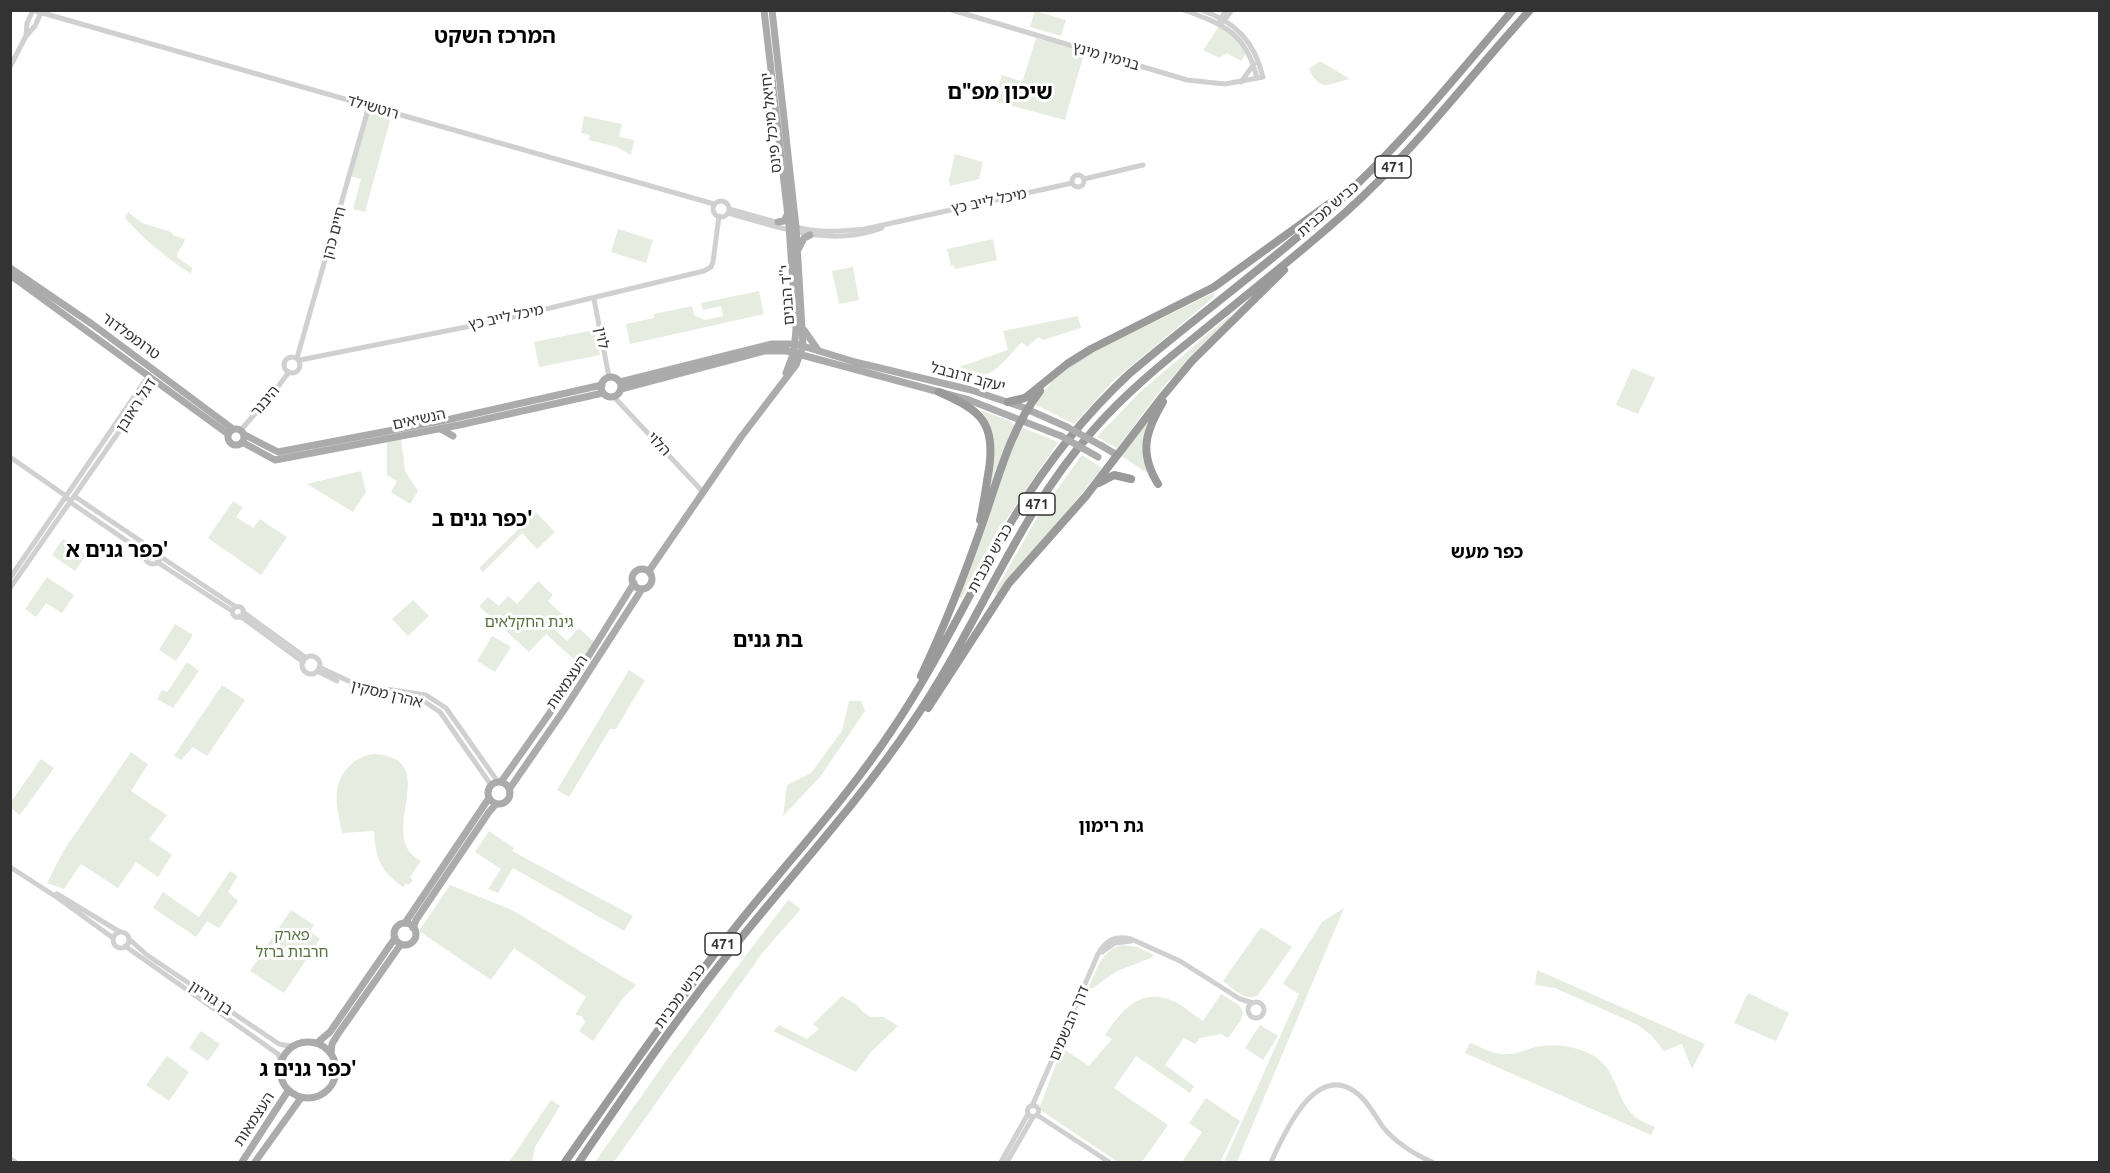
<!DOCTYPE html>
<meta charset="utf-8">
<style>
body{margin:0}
#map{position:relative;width:2110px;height:1173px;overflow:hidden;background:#fff;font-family:Ubuntu,sans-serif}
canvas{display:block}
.frame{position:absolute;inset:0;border:12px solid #333;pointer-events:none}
</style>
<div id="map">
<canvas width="2110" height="1173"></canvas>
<div class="frame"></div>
</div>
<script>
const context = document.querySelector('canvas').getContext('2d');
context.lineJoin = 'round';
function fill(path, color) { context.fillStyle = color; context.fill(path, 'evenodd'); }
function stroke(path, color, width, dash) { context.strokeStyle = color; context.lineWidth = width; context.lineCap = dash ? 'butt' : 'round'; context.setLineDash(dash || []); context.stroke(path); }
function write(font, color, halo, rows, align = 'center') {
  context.font = font + ' Ubuntu,"Noto Sans Hebrew",sans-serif'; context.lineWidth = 6; context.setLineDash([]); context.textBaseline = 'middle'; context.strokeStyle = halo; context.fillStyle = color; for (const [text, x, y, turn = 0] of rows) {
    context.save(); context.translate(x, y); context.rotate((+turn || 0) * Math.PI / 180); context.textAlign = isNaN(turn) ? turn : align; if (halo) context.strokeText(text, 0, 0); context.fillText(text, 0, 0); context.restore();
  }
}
fill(new Path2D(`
 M1035,11l31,9 -5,16 -31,-9z
 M1220,25l28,25 -7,11 -14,-8 -8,5 -16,-8z
 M1036,38l42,12 5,7 -18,63 -71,-19 8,-26 18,6 -1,3 4,-4z
 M1320,61l30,18c-23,5 -29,14 -41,-10z
 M369,106l23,7 -27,99 -12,-3 8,-30 -11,-3z
 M584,116l38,8 -3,13 15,3 -3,15 -14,-8 -28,-7 1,-5 -9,-2z
 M955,154l28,8 -4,17 -29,7 -1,-6z
 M128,212l14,11 29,9 2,3 12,4c-1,7 -8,11 -8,18l15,11 -1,6c-24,-16 -47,-34 -66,-56z
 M618,229l35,11 -7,23 -35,-11z
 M993,239l4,21 -42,9 -1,-4 -3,1 -4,-17z
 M853,267l6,33 -20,4 -7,-33z
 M759,291l5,23 -134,30 -4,-20 28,-6v-4l38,-8 2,9 11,5 18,-4 -2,-10 -18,4 -2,-7z
 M1213,293l2,3 -101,84 -40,44 -40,-20 18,-23 18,-15 29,-17z
 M1078,316l3,12 -38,12 -4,-3 -12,10 -5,-5c-10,9 -27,35 -40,32 -7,-1 -15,-5 -23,-7l49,-17 -5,-19z
 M1229,316l1,2 -67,69 -46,61 -20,-11 43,-45z
 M594,330l6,25 -61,12 -5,-25z
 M1632,368l23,10 -17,36 -22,-9z
 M980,410l30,11 5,5 -24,66h-4c8,-29 13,-57 -7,-82z
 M1152,413l-2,7 -1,51 -2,2 -27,-18z
 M1019,426l39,16 -52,78 -44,78h-3z
 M401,438l4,33 13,20 -8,13 -19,-12 6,-11 -10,-6v-34z
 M1082,455l20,13 -37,46 -68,80 -3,-1 44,-77z
 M361,471l5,21 -13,20 -46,-28z
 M233,501l10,6 -7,10 17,11 7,-9 27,18 -26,38 -53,-37z
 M536,512l19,20 -18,17 -15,-16 -39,39 -4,-4z
 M63,539l23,16 -11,16 -23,-16z
 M47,577l27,18 -12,18 -16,-10 -10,14 -11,-8z
 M538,581l15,14 -5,6 18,17 -11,12 12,11 12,-13 15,14 -15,22 -33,-30 -17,18 -50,-46 9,-9 11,9 9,-10 9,8z
 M413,600l16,16 -21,20 -16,-17z
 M175,624l18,11 -17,26 -17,-11z
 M492,636l19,11 -16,25 -18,-11z
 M187,662l12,9 -26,37 -16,-9 5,-9 5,2z
 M629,670l16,10 -29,49h-6l-41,68 -12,-7z
 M222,685l23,15 -38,56 -14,-9 -12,13 -7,-4z
 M849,701h12l4,10 -45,66 -37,39 4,-31 24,-12 31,-42z
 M131,752l17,12 -17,27 36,24 -18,24 23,16 -14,22 -22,-15 -18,26 -37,-24 -17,25 -17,-6 17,-33z
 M374,754c72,4 -1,82 47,107l-11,16 3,4 -5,4 -2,-2 -3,4c-23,-17 -27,-27 -29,-56l-32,2c-2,-13 -7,-29 -5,-42 3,-20 18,-35 37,-37z
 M41,759l13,9 -34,47 -9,-7v-6z
 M489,831l25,17 -2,3 121,65 -9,15 -111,-63 -15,25 -10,-4 13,-20 -26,-17z
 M230,871l8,5 -10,16 10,9 -19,27 -12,-7 -11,16 -43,-29 10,-16 36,25z
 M450,885l62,25 124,75 -14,14 -29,42 -14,-10 6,-9 -3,-6 -7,-1 11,-18 -72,-49 -23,32 -72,-49z
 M788,900l13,9 -38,43 -149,210h-19l71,-101z
 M1344,908l-107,254h-13l75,-168 -16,-10 39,-62z
 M291,910l23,15 -4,6 10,8 -36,54 -34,-22z
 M1261,927l31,20 -34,48c-12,8 -25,-7 -35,-14z
 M1122,945l15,2 17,8 -3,3 -34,13 -30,21c8,-18 13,-42 35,-47z
 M1537,970l168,74 -13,25 -10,-25 -18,7 -13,-16 -15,-11 -81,-36 -20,-3z
 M1748,993l41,20 -13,28 -42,-18z
 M1221,994l18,11 4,7 -2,8 -13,18 -7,-4 -21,4 -5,6 -11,-6 -19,27 29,21 -4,7 -54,-37 -22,32 54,37 -26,37h-24l-79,-53 23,-61 27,18 23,-27 -7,-4c17,-25 36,-49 70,-33 10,5 19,13 28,19z
 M842,996l15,9 6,7 8,5h13l14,9 -27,26 -15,20 -83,-41 6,-6 28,14 12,-10 -6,-5z
 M1260,1025l18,11 -15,24 -18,-12z
 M201,1031l19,13 -12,17 -19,-13z
 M1470,1043c9,3 20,10 30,11 12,1 21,-2 32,-6 16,-5 38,-3 54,4 34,14 26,44 49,65 5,4 13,7 20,10l-4,8 -186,-82z
 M167,1056l22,16 -20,29 -23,-16z
 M1206,1098l34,23 -20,41h-38l20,-30 -13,-9z
 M551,1100l9,6 -25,41 -3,15h-23z`), '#e6ecdf');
stroke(new Path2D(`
 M32,10l682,194
 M952,10l235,70 38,4 38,-7c-9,-36 -27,-55 -62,-67
 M1184,10c41,15 62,23 73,68
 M1220,20l6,-10
 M1223,22l9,-12
 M27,35l8,-9 7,-16
 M10,67l16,-31 1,-13 6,-13
 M1241,82l13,-18
 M1072 181a6 6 0 1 1 12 0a6 6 0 1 1-12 0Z
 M1084,179l59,-14
 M713 209a8 8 0 1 1 16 0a8 8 0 1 1-16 0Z
 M729,209l50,14
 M728,213c50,14 102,35 154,15
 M794,226c24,8 46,5 71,3l207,-46
 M594,299l15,78
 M284 365a8 8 0 1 1 16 0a8 8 0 1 1-16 0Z
 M297,358l72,-252
 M300,360l196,-39 208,-50 7,-4 2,-5 6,-46
 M613,396l91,97
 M241,430l36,-42 12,-16
 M10,457l56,39 4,6 76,52
 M74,496l77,52
 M145 556a8 8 0 1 1 16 0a8 8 0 1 1-16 0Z
 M161,557l75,50
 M157,562l75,49
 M10,578l139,-203
 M10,588l145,-208
 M232.5 612a5.5 5.5 0 1 1 11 0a5.5 5.5 0 1 1-11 0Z
 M243,612l62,45
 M240,616l63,46
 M302 665a9 9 0 1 1 18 0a9 9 0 1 1-18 0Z
 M319,667l38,18 69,10 20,13 52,74
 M317,671l20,10
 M352,686l9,4 61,10 18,12 51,73
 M10,867l48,31 55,40
 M57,894l63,38
 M113 940a8 8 0 1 1 16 0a8 8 0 1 1-16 0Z
 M129,939l18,16 132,89 10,2 9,-2
 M125,946l153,108 3,8
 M1102,952l13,-9 16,-2
 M1248 1010a8 8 0 1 1 16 0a8 8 0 1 1-16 0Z
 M1027.5 1111a5.5 5.5 0 1 1 11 0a5.5 5.5 0 1 1-11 0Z
 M1032,1106l66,-152c8,-14 17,-19 33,-15l49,22 60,38 13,4
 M1037,1115l72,47
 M10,1159l5,3
 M1001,1162l27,-48
 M1007,1162l26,-45
 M1271,1162c13,-28 45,-103 87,-68 11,9 17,22 25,33 13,16 31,27 49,35`), '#d0d0d0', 5);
stroke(new Path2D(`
 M764,10l25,215 7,104 -2,23 -8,21
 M778,222l6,-1 3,-6
 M798,250l6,-12 6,-3
 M10,268l82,56 141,105
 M10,275l218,159
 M804,330l14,20
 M601 387a10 10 0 1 1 20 0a10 10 0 1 1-20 0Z
 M620,382l152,-38h24l59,18 116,28 51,17 45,20
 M621,389l143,-38h23l182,49 92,36
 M228 437a8 8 0 1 1 16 0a8 8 0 1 1-16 0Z
 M441,429l12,7
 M245,435l33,17 173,-33 151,-34
 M242,442l33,18 184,-35 144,-32
 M1102,446l15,9
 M632 579a10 10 0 1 1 20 0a10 10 0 1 1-20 0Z
 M649,571l92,-134 55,-72 7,-19 -7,-119 -24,-217
 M488 793a11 11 0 1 1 22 0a11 11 0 1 1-22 0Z
 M501,782l77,-109 56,-90
 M510,788l54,-78 78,-121
 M405,923l84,-125
 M394 934a11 11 0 1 1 22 0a11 11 0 1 1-22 0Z
 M413,928l3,-8 73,-108 7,-8
 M280 1070a28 28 0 1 1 56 0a28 28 0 1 1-56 0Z
 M317,1043l13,-11 65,-94
 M331,1053l1,-9 6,-10 63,-90
 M242,1162l46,-71
 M255,1162l46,-64`), '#ababab', 7);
stroke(new Path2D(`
 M939,392c41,18 57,30 50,77 -3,17 -5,34 -9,51
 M1008,402l17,-4 42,-34 24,-15 123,-62 116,-84
 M1099,483l15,-8 17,4
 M1158,484c-19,-31 -13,-52 5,-82
 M921,676c24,-51 44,-102 62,-154 16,-46 27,-92 57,-131
 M928,708l81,-125 77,-87 76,-99 30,-36 92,-91
 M565,1162c55,-78 109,-157 169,-233 52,-66 111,-128 158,-199 47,-69 80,-145 124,-216 31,-51 69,-99 113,-140 74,-63 154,-120 225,-187 57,-54 107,-117 159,-177
 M579,1162c49,-72 99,-146 154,-214 60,-75 126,-146 179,-225 66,-96 104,-207 183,-295 30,-34 65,-63 100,-91 51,-42 103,-82 152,-126 67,-60 122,-134 183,-201`), '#9a9a9a', 8);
stroke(new Path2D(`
 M1067,427l35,19
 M1061,436l37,21`), '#ababab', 7);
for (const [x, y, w] of [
 [1393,167,36],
 [1037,504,36],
 [723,944,36]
]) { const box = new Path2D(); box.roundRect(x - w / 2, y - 11, w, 22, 4.5); context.fillStyle = '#fff'; context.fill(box); stroke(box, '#333', 1.5); }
write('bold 14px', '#333', null, [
 ["471",1393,167],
 ["471",1037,504],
 ["471",723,944]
]);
write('15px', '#333', '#fff', [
 ["בנימין מינץ",1106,56,16],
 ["רוטשילד",373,107,16],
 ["יחיאל מיכל פינס",771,123,-96],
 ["מיכל לייב כץ",989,201,-12],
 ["כביש מכבית",1328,209,-41],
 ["חיים כהן",334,233,-75],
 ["י''ד הבנים",787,295,-94],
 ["מיכל לייב כץ",506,317,-12],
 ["טרומפלדור",131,336,36],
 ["לוין",602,338,79],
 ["יעקב זרובבל",968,377,15],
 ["היבנר",265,401,-50],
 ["דגל ראובן",136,405,-57],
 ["הנשיאים",419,419,-12],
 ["הלוי",659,444,47],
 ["כביש מכבית",990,558,-61],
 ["העצמאות",567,682,-56],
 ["אהרן מסקין",387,694,14],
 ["כביש מכבית",680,996,-54],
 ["בן גוריון",211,998,34],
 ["דרך הבשמים",1069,1023,-67],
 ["העצמאות",254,1119,-57]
]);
write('15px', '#56703f', '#fff', [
 ["גינת החקלאים",529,622],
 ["פארק",292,935],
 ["חרבות ברזל",292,952]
]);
write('bold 18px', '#000', '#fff', [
 ["כפר מעש",1487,552],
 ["גת רימון",1111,826]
]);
write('bold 21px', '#000', '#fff', [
 ["המרכז השקט",495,36],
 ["שיכון מפ\"ם",1000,92],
 ["כפר גנים ב'",482,519],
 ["כפר גנים א'",117,550],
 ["בת גנים",768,640],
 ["כפר גנים ג'",308,1069]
]);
</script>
